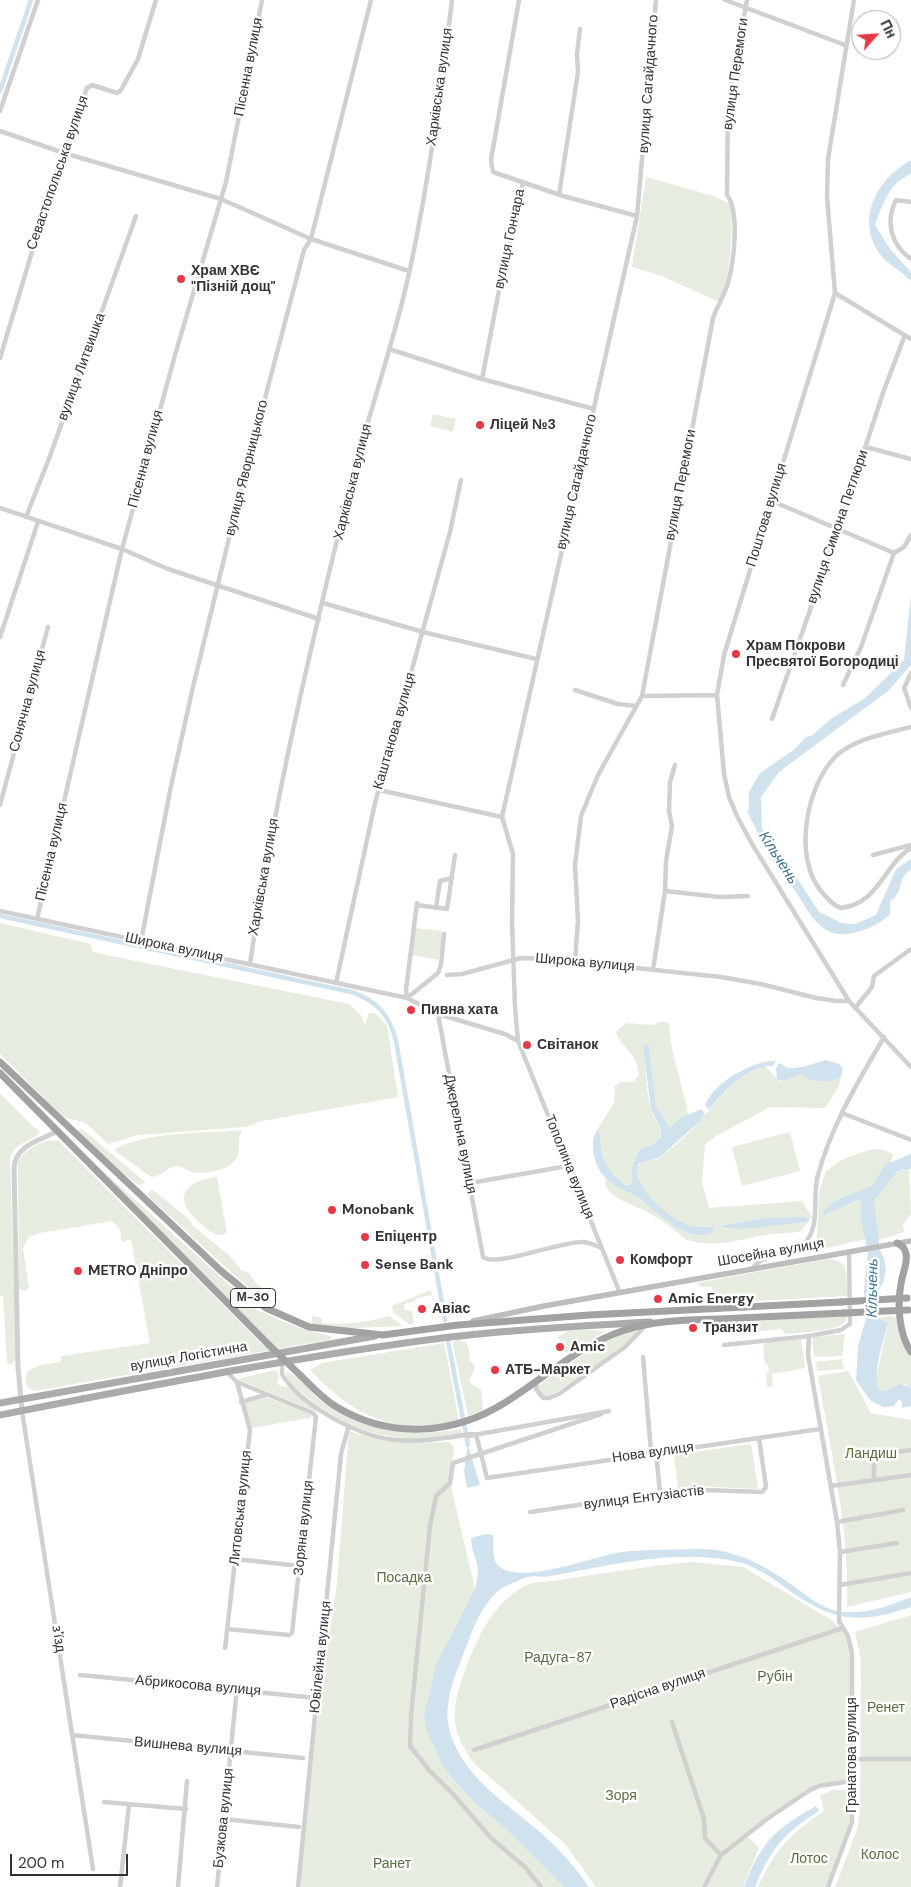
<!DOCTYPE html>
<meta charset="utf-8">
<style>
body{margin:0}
#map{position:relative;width:911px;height:1887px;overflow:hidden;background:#fff;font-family:"DM Sans",sans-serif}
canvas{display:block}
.north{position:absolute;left:851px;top:10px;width:50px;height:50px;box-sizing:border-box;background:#fff;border:1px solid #adadad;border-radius:50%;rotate:64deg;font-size:14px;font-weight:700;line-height:20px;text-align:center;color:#333}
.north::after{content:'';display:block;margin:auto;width:18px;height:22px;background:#e63946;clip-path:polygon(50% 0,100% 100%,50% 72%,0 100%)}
.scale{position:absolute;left:10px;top:1854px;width:118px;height:22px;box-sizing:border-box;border:2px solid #333;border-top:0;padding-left:6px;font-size:15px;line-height:18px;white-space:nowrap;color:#333;-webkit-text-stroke:4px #fff;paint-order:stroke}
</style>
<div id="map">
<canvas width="911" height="1887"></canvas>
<div class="north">Пн</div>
<div class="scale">200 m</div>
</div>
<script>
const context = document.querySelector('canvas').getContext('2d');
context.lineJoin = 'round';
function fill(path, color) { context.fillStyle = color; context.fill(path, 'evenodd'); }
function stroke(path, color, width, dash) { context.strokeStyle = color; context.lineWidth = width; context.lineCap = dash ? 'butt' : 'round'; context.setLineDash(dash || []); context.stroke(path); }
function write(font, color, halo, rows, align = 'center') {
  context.font = font + ' "DM Sans",sans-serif'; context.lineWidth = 5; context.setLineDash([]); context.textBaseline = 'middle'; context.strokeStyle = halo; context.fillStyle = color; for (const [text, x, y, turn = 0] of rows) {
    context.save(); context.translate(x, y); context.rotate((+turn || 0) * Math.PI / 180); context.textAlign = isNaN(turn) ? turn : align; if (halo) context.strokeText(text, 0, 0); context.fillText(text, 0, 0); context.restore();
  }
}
fill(new Path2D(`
 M646,177l68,19 18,9c-1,33 0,67 -13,97l-57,-26 -30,-9z
 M433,414l23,5 -3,13 -23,-6z
 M0,923l91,21 1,7 14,4 243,49 12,11 4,11 4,-13h6l12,12 11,72 -136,24 -17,6 -108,8 -29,9 -22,-21 -23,-6 -63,-63z
 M415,928l27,3 -3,29 -27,-5z
 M661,1021l8,2c1,31 14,60 19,91l-18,14 -14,-22 -7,-61 -3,-1c-3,18 1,54 7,71 3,7 10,14 7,21 -2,8 -15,13 -22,15l-6,18v15c-27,1 -31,-32 -32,-51l-3,-3 17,-27 1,-17 5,-4h13l6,-7c-3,-26 -16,-23 -23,-43l10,-9 27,2z
 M765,1066l14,15 23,-7c13,7 25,9 39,3l-3,11 -13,20 -55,-1 -54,29 -11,8 -3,38 7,26 93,-7 10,16 -12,15c-12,1 -24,1 -35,3 -27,5 -51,13 -78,5 -12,-9 -23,-19 -36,-26 -15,-10 -37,-12 -46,-29l1,-7 28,17 41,31 22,8 13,-8c-8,1 -16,2 -24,-1 -21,-8 -49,-34 -49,-58 5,-8 17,-5 24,-10 12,-10 27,-23 37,-34 21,-22 36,-49 67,-57zM808,1217l-2,5 -82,7 -1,-4 42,-7z
 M0,1093l40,40c-11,9 -27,11 -30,26l6,200 -5,6 -4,-2 -4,-67h-3z
 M80,1129l7,4 58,49 -5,3 -4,-1 -60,-52z
 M242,1130c-5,9 -1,18 -5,27 -6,12 -28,17 -41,16 -6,0 -12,-6 -18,-7 -10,-1 -15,11 -27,11l-37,-27c26,-18 95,-17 128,-20z
 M790,1132l10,39 -58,15 -10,-39z
 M68,1139l189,171 37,16 39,11 -4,3 -295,51 -7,-4 -2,-6 3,-10 12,-6 21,-3v-6l89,-13 -19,-103 -9,2 -2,-13 -8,-8 -72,12 -11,4 -6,11 6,39 -4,4 -6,-2 -1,-127c5,-12 29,-25 41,-21l206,206 7,-4z
 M881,1149l12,5 -2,9 -7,2 -11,20 -37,15 -13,11 4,4 31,-15 3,3 -1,13 6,23 -65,15 16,-16 2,-46 7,-21 19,-13 25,-8z
 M909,1168l2,46 -8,11 1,7 -25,8c-3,-11 -8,-27 -5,-39 3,-14 21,-31 35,-33z
 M217,1177l10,56c-4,1 -8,3 -12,1 -6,-2 -11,-8 -16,-12 -28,-25 -14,-41 18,-45z
 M152,1189l37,30 4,7 38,31 11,14 6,1 8,11 14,12h-11l-9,-6 -99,-90 -4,-5z
 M827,1259c27,0 17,22 21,37l-133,7 -3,-16h-11l-4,-4z
 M430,1290l3,5 -16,3 -3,4 -10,2 1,6 7,1 2,11 -4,3 -17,-13 -1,-6z
 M845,1315l2,2c-1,4 -3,7 -7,9 -14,5 -40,7 -55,8l-4,-5 -41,4 -15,-2 1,-6 7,-2z
 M312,1316l10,2v5c23,2 44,0 67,-7l14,10 -73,3 -18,-4z
 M890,1316l6,2 6,24 9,16v30l-6,-4 -20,7 -6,-2 -3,-11 12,-53 -11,-7z
 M589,1330l17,1 -37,22 -10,-2 7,-1 -1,-10h-6l-1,-3 10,-6z
 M631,1331h5c-5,15 -74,59 -91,67l-7,-8v-4c30,-21 58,-43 93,-55z
 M845,1334l-3,22 -27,1 -3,-14 2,-6z
 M801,1338l4,30 -33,6 1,12 -6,1 -1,-13 3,-2 -1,-7 -3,-1 -2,-18 2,-3z
 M460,1340l1,2h4l4,7v10l6,8 -6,15 12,8 2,20 -15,6 -15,-71 1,-4z
 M444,1343l15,77c-63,17 -106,-4 -149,-50l12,-7z
 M842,1359l2,10 -27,2 -1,-9z
 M276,1370l3,6 -2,6 3,4 8,1 32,26 -83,-34z
 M848,1371l23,42 40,7v172l-64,15c3,-77 -16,-154 -29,-231z
 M285,1372c14,2 24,20 35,28 43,30 91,38 141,29l1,5c-11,4 -23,4 -34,4 -48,2 -84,-10 -121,-41 -9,-7 -19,-13 -22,-25z
 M266,1397l46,18 -2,3 -59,10 -8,-24z
 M349,1431c37,12 63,12 101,11l4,6 -3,22 1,21 23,98 -39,75 -12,50 10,34 18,30 24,26 29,24 59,59h-264l12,-131 25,-173z
 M751,1444l7,45 -64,-3 -16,2 -4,-33z
 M692,1562l51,5 88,53 15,13 6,18 1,126 -40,12 -66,47 12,12 -16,39h-147l-30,-42 -91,-81c-24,-30 -25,-52 -12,-88 12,-34 28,-71 60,-89 9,-6 27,-5 37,-7 44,-7 88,-14 132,-18z
 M911,1615v272h-76l23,-60 2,-21 1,-145 -6,-29z
 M833,1790h19l-3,44 -21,53h-70c17,-38 32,-53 66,-76l-4,-16z`), '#e6ecdf');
fill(new Path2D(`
 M911,160v14c-22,9 -28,30 -36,51l15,24 21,23v9c-8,-9 -21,-16 -27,-22 -31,-36 -9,-79 27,-99z
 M911,595v70l-23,26 -109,81 -18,25 1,32 9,9 48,74 23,11 13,1 21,-9 20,-46 15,-10v11c-14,6 -7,24 -21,31v13c-13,14 -46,27 -64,16 -15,-10 -23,-28 -33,-42 -12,-17 -25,-33 -36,-51v-6l-9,-18 1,-10v-11l11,-19 35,-24 11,-12 5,-1 21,-18 32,-19 40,-39z
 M646,1044l3,1 7,61 14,22 12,-11 20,-8 3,5 -6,8 -39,35 -22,7c-7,23 33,56 52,62 8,2 15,0 23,1v5c-27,14 -57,-23 -79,-37 -11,-6 -24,-11 -32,-21 -8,-10 -13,-33 -5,-44l3,3c1,24 4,38 26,52l6,-1v-15l6,-18 17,-8 5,-5 1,-8 -10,-21 -8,-63z
 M825,1060l14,4 4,4 -2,9c-13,6 -29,7 -39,-3l-17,6h-8l-1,-12 3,-5c3,1 5,3 7,4 7,4 31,-4 39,-7z
 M776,1061l-3,5c-26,-1 -50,26 -64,44l-4,-5c7,-21 49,-46 71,-44z
 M911,1154v15h-8l-6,3 -23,28 6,51 4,7 2,12 -3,13 -7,11 1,23 11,7c-5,19 -16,47 -9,65l6,2 16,-7 10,4v18l-9,2v-6l-3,-3 -5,7 -11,1 -13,-7 -14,-20 2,-34 8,-27 -2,-29 4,-37 -8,-37 1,-13 -3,-3 -34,16 -1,-5 13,-11 37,-15 11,-20z
 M805,1217l4,1 -3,4 -63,7 -21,-1 1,-3 42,-7z
 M468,1445l12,40 -13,3 -3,-17z
 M486,1534l7,1c2,9 -3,25 7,32 24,18 93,-11 122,-15 24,-3 51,-2 76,-3 36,-1 68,17 97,38 12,9 27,21 42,24 23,5 53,-5 74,-14v10c-53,18 -79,14 -124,-18 -14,-11 -32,-23 -49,-27 -59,-14 -128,3 -187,14 -8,2 -18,-1 -23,1 -3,0 -23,10 -26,11 -19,14 -27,36 -35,57 -12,31 -28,63 -14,96 20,48 69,71 103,106 12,12 23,26 33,40h-25l-59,-59 -29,-24 -24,-26 -10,-14 -15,-32 -3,-18 12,-50 39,-75c8,-29 -3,-28 -4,-51z
 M816,1806l3,5c-36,23 -47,36 -64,76h-11c17,-45 31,-58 72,-81z`), '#cfe2ee');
stroke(new Path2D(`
 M0,91l31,-91
 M0,916l351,76c26,8 39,24 45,49l49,279
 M448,1341l20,104`), '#cfe2ee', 4.5);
stroke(new Path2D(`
 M519,0l-28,160 2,12 70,24 74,20
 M725,0l120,45
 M854,0l-26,159 -1,38 8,96 -111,362 -7,40 7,79 5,23 8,19 15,28 97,157 62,66
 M0,111l38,-111
 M0,131l64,22 157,46 90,40 98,32
 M559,195l19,-123 -1,-18 3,-25
 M911,202l-15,-2c-11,22 -5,45 15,59
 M835,293l76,46
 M389,349l93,30 112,30
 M0,358l53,-176 34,-94 5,-3 25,8 4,-3 17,-31 18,-59
 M482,379l19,-99 22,-97
 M866,447l45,12
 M772,501l122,52
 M0,508l122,41 46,20 151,50
 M26,517l24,-61 86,-240
 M323,603l100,29 113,27
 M0,637l38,-115
 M911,673l-7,15 7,20
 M843,685l18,-38 33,-94 10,-6 7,-12
 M575,690l43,14 18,2
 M642,696l75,-1
 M772,719l67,-192 45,-137 21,-55
 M911,727c-23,6 -57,12 -75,29 -30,30 -43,101 -15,135 6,7 12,15 20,17 38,-4 43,-44 70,-60
 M379,790l123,27
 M0,805l48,-178
 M873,855l38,-10
 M665,891l55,6 28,-1
 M417,905l30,4 8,-54
 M436,908l4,-27 12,-3
 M0,911l407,87 31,16 67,20 13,7
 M37,919l85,-370 53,-194 51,-173 36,-182
 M141,941l30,-155 22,-99 46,-190 65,-247 7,-11 60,-239
 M575,961l3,-40 -3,-56 6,-49 17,-41 44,-79 71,-378c4,-12 12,-23 15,-36 6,-20 12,-70 -1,-87l1,-92 19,-103
 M250,964c24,-163 62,-324 102,-485 18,-70 43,-139 58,-210 19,-89 31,-179 42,-269
 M653,970l12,-79 1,-30 6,-35 -3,-15 1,-29 5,-17
 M447,975l15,-1 59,-16 30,1 170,18 40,7 55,14 21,3h12
 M336,983l39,-180 75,-271 11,-52
 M407,998l-1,-8 11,-87
 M407,998l31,-25 3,-8 3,-31
 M855,1008l17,-21 2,-11 37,-27
 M438,1014l45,243c13,11 81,-17 100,-15 6,0 13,4 19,6
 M842,1113l69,27
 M470,1183l98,-17
 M753,1268c12,-18 42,-8 55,-29 12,-18 4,-44 10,-64 13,-49 41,-95 66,-138
 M620,1293l-102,-252 -3,-34 -3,-85 1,-68 -11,-37 135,-601 19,-216
 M809,1336l32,-6 9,-6 -1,-72
 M724,1345l85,-9 -1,19 29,167 3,30 -1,69 9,15 4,17v169l-24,65
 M643,1357l8,95
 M282,1364v10c9,16 24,27 39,37 56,36 88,33 151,23
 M537,1381l-1,8 7,9h6l10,-4 66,-47 21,-22
 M241,1402l24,-7
 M22,1411l71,458
 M474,1435l2,-1 11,44 333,-49
 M656,1452l4,41
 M874,1480v-21l16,-6 21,-3
 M831,1486l80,-11
 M530,1512l130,-19 45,-3 57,2 4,-5 -7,-49
 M837,1522l66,-12
 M840,1552l57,-9
 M236,1559l64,7
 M840,1585l71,-12
 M227,1629l62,6 3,-2 24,-216 -3,-4 -76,-31
 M225,1648l25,-218 -13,-48 -9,-9
 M80,1675l237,23
 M672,1722l32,97 1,19 16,17
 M72,1735l231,23
 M474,1750l369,-122
 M851,1759h60
 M104,1802l82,7
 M224,1819l75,8
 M120,1887l9,-82
 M178,1887l9,-106
 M217,1887l20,-199
 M298,1887l43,-433 7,-26
 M541,1887l-16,-20 -34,-29 -38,-44 -24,-24 -19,-24 1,-31 19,-189 6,-30 14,-13 3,-20 148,-49
 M704,1887l17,-32 46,-36 43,-29 9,-4 33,-5`), '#d0d0d0', 4.5);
stroke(new Path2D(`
 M22,1411l-4,-44 -4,-200c2,-21 24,-26 42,-35`), '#d0d0d0', 5);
stroke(new Path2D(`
 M473,1321l71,-15 367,-65`), '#bdbdbd', 5.5);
stroke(new Path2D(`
 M0,1403l375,-67
 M0,1415c149,-29 299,-59 450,-78 66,-8 133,-11 200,-15`), '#ababab', 7);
stroke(new Path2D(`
 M0,1062l220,208 46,38 43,19 74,8 75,-10 131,-10 253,-13
 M0,1073l268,271
 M897,1243c5,2 8,5 9,11 2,10 -4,20 -5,30 -4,21 -2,50 10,68
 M301,1376c10,10 21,22 34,30 54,33 117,30 171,-4 37,-23 74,-57 116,-71 31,-11 65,-11 97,-12 42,-2 83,-4 125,-6`), '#a2a2a2', 7);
stroke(new Path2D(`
 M472,1435l-4,1 141,-25`), '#d0d0d0', 4.5);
stroke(new Path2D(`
 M842,1302l65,-4
 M844,1313l64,-3
 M268,1344l33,32`), '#a2a2a2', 7);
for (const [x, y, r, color] of [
 [181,279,5,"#e63946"],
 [480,425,5,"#e63946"],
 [736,654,5,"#e63946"],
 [411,1010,5,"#e63946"],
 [527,1045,5,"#e63946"],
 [332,1210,5,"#e63946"],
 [365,1237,5,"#e63946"],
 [620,1260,5,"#e63946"],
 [365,1265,5,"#e63946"],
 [78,1271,5,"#e63946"],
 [658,1299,5,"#e63946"],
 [422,1309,5,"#e63946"],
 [693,1328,5,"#e63946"],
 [560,1347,5,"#e63946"],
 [495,1370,5,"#e63946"]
]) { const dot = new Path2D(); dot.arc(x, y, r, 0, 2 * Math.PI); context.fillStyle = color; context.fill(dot); stroke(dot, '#fff', 2); }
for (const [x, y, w] of [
 [253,1298,45]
]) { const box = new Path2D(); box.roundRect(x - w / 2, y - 9.5, w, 19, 4); context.fillStyle = '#fff'; context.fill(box); stroke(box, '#333', 1); }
write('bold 12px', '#333', null, [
 ["М-30",253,1298]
]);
write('14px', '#333', '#fff', [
 ["Пісенна вулиця",249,67,-79],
 ["вулиця Перемоги",736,74,-82],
 ["вулиця Сагайдачного",649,84,-86],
 ["Харківська вулиця",440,87,-82],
 ["Севастопольська вулиця",58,173,-71],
 ["вулиця Гончара",510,239,-78],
 ["вулиця Литвишка",82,367,-70],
 ["Пісенна вулиця",146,459,-75],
 ["вулиця Яворницького",247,468,-76],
 ["Харківська вулиця",353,482,-76],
 ["вулиця Сагайдачного",577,482,-77],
 ["вулиця Перемоги",681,485,-79],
 ["Поштова вулиця",767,515,-73],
 ["вулиця Симона Петлюри",838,527,-71],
 ["Сонячна вулиця",28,701,-75],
 ["Каштанова вулиця",395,731,-74],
 ["Пісенна вулиця",52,852,-77],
 ["Харківська вулиця",264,877,-80],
 ["Широка вулиця",174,948,12],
 ["Широка вулиця",585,963,5],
 ["Джерельна вулиця",460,1134,79],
 ["Тополина вулиця",569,1167,68],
 ["Шосейна вулиця",771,1253,-10],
 ["вулиця Логістична",189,1357,-10],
 ["Нова вулиця",653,1453,-8],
 ["вулиця Ентузіастів",644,1498,-7],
 ["Литовська вулиця",241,1508,-84],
 ["Зоряна вулиця",304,1528,-84],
 ["з'їзд",58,1639,81],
 ["Ювілейна вулиця",321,1657,-84],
 ["Абрикосова вулиця",198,1686,5],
 ["Радісна вулиця",658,1689,-19],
 ["Вишнева вулиця",188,1747,5],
 ["Гранатова вулиця",852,1755,-90],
 ["Бузкова вулиця",224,1818,-84]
]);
write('bold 14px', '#333', '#fff', [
 ["Храм ХВЄ",191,271],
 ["\"Пізній дощ\"",191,287],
 ["Ліцей №3",490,425],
 ["Храм Покрови",746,646],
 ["Пресвятої Богородиці",746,662],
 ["Пивна хата",421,1010],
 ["Світанок",537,1045],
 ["Monobank",342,1210],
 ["Епіцентр",375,1237],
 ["Комфорт",630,1260],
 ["Sense Bank",375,1265],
 ["METRO Дніпро",88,1271],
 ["Amic Energy",668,1299],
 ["Авіас",432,1309],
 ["Транзит",703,1328],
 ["Amic",570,1347],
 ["АТБ-Маркет",505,1370]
], 'left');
write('14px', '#56703f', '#fff', [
 ["Ландиш",871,1454],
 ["Посадка",404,1578],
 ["Радуга-87",558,1658],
 ["Рубін",775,1677],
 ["Ренет",886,1708],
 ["Зоря",621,1796],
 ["Колос",880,1855],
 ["Лотос",809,1859],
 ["Ранет",392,1864]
]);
write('italic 15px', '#3f7597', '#fff', [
 ["Кільчень",778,858,57],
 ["Кільчень",873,1288,-89]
]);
</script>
